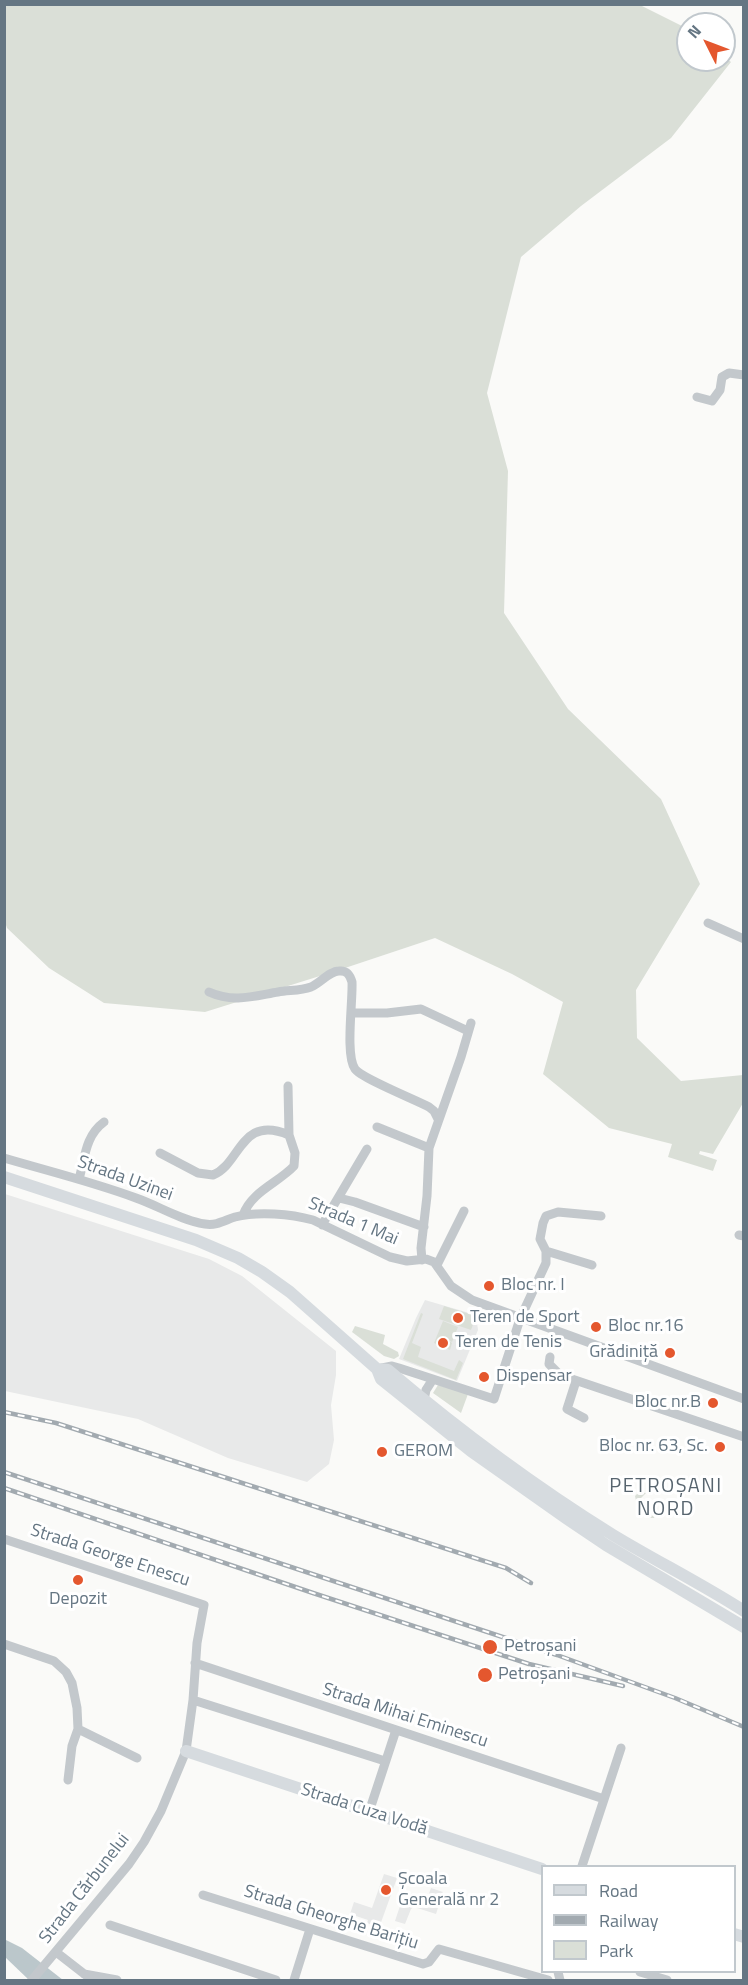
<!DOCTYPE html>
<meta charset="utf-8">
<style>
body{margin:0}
#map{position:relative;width:748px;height:1985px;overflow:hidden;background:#fafaf8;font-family:"Titillium Web",sans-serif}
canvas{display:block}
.frame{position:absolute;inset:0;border:6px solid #657683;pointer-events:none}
.legend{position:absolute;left:541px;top:1865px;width:195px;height:108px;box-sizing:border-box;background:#fff;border:2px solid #c1c8cd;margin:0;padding:8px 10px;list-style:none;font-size:18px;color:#657683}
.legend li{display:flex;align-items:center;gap:12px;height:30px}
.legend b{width:30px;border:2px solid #c1c8cd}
.north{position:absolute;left:676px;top:12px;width:60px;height:60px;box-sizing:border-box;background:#fff;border:2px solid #c1c8cd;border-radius:50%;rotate:312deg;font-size:16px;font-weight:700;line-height:24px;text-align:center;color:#657683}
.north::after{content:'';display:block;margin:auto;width:21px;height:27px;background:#e4572e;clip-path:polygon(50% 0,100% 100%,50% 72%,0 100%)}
</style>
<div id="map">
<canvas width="748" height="1985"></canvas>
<div class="frame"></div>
<ul class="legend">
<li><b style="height:8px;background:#d6dbdf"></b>Road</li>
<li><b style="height:8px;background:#a2aab0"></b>Railway</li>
<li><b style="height:16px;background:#dadfd7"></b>Park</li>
</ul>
<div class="north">N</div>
</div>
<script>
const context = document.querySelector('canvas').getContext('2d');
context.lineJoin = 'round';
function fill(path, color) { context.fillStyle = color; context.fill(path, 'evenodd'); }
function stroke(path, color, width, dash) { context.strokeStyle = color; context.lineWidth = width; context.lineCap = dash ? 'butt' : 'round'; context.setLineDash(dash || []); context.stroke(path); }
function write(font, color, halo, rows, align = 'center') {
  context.font = font + ' "Titillium Web",sans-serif'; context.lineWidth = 6; context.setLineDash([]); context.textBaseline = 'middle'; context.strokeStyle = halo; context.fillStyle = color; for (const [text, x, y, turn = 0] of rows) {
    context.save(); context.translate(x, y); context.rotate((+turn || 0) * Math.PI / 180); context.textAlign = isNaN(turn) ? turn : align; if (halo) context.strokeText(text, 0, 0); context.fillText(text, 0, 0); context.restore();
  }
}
fill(new Path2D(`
 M5,1194l204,65 33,17 94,75v24l-5,30 3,35 -5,24 -22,18 -79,-24 -90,-39 -133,-28z
 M425,1300l51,15 2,15 -21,51 -58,-22 17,-41z
 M384,1874l13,4 -18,50 -12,-5 1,-3 -18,-6 4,-12 18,6z
 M431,1888l12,4 -7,22 -22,-7 -3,2 -6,15 -10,-3 10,-30 22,8z`), '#e8e9e9');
fill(new Path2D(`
 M4,5h636l48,24v31h36v-4l7,6 -60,76 -90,68 -60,51 -34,136 21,78 -4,142 64,96 93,90 39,85 -64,106 1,48 44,43 62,-6v28l-30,51 -13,-3 -1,3 18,6 -4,11 -45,-14 4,-13 -63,-16 -66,-54 20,-72 -51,-28 -77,-36 -96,32 -134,42 -101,-9 -55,-35 -42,-40 -3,-9z
 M444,1306l32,10 -5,14 -32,-11z
 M421,1313l2,1 -11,29 9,4 -3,10 36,14 5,-11 4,3 -7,17 -53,-21z
 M443,1321l15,6 -6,15 -4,-2 4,3 -2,7 -16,-7z
 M355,1326l30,9 -2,9 15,8 1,4 -5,3 -10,-3 -32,-24z
 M438,1385l30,9 -7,19 -28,-20z
 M639,1492l7,1 -9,9 6,7 3,-2 3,3 7,-6v-3l2,8 -4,9h-7l-10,-13 -2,-9z`), '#dadfd7');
fill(new Path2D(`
 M4,1939l18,9 41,32h-34l-24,-23z`), '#bbc7cb');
stroke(new Path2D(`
 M697,397l15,4 8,-11 2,-13 7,-4 15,2
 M708,923l36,16
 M209,992c24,11 45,4 69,0 11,-2 22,-1 33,-5 9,-4 19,-16 28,-16 8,-1 11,4 13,11 1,19 -7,73 3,87 6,9 61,31 74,38l5,4 4,8
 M351,1013h36l34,-4 47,22
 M377,1127l52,21
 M160,1153l38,20 15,2c28,-11 27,-61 76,-40
 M4,1158c44,13 89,24 132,40 23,8 44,22 69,26 12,2 20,-4 30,-7 23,-6 56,-3 78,3l77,37 17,4 19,-2 8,3 17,24 21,14 272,99
 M79,1179c6,-21 6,-43 25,-57
 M339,1198l16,4 69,25
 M243,1215c9,-24 35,-32 51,-49l1,-13 -6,-18 -1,-49
 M322,1225l45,-76
 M739,1235l5,1
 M546,1251l46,14
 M422,1260l-1,-12 6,-52 2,-48 32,-91 10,-34
 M437,1265l27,-54
 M550,1357l-1,7 11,11 184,62
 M382,1368l10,-2 7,2 95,31 26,-80 26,-56v-12l-6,-12 3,-16 3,-7 12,-4 43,4
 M576,1381l-9,28 17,9
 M424,1400l2,-10 7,-11
 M4,1539l200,66 -7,38 -4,57 -7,51 -25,60 -17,31 -15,22 -97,116
 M4,1644l50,17 12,11 6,11 5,25 1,21 -6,17 -4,34
 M195,1663l409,136
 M193,1700l192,61
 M78,1729l59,29
 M369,1812l27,-82
 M582,1866l39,-118
 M203,1895l220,69 6,-2 10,-13 109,31
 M110,1925l166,55
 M56,1952l36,28
 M558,1972l2,8
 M640,1972l27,8
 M84,1974l33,6
 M294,1980l16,-51`), '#c3c8cc', 9);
stroke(new Path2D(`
 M4,1177l192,63 42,18 24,14 28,20 87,77 4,10 90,72 95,67 40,27 138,82
 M377,1369l11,1c71,60 146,116 225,165 43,26 89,49 131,76
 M186,1751l356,118
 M734,1934l10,3`), '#d6dbdf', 12);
const rail = new Path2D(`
 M4,1412l52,11 450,145 25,15
 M4,1472l553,183 118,43 69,29
 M4,1488l309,105 216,71 94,22`);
stroke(rail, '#a2aab0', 4.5);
stroke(rail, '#fff', 2, [7]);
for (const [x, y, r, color] of [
 [489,1286,6,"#e4572e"],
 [458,1318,6,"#e4572e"],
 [596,1327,6,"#e4572e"],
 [443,1343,6,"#e4572e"],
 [670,1353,6,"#e4572e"],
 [484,1377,6,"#e4572e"],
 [713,1403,6,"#e4572e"],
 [720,1447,6,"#e4572e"],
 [382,1452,6,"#e4572e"],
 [78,1580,6,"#e4572e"],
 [490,1647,8,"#e4572e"],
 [485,1675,8,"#e4572e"],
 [386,1890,6,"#e4572e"]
]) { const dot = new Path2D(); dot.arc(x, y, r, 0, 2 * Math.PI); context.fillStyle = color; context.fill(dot); stroke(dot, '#fff', 2); }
write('18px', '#657683', '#fff', [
 ["Strada Uzinei",125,1179,20],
 ["Strada 1 Mai",353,1222,23],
 ["Strada George Enescu",110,1556,18],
 ["Strada Mihai Eminescu",405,1716,18],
 ["Strada Cuza Vodă",364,1810,18],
 ["Strada Cărbunelui",85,1889,-52],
 ["Strada Gheorghe Barițiu",331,1918,17]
]);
write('18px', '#657683', '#fff', [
 ["Bloc nr. I",501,1286],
 ["Teren de Sport",470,1318],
 ["Bloc nr.16",608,1327],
 ["Teren de Tenis",455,1343],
 ["Grădiniță",658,1353,"right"],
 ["Dispensar",496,1377],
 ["Bloc nr.B",701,1403,"right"],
 ["Bloc nr. 63, Sc.",708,1447,"right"],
 ["GEROM",394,1452],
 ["Depozit",78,1600,"center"],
 ["Petroşani",504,1647],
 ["Petroșani",498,1675],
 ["Școala",398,1880],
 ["Generală nr 2",398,1901]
], 'left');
context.letterSpacing = '1.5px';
write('20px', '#57646e', '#fff', [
 ["PETROȘANI",666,1487],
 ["NORD",666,1510]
]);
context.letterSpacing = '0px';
</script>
